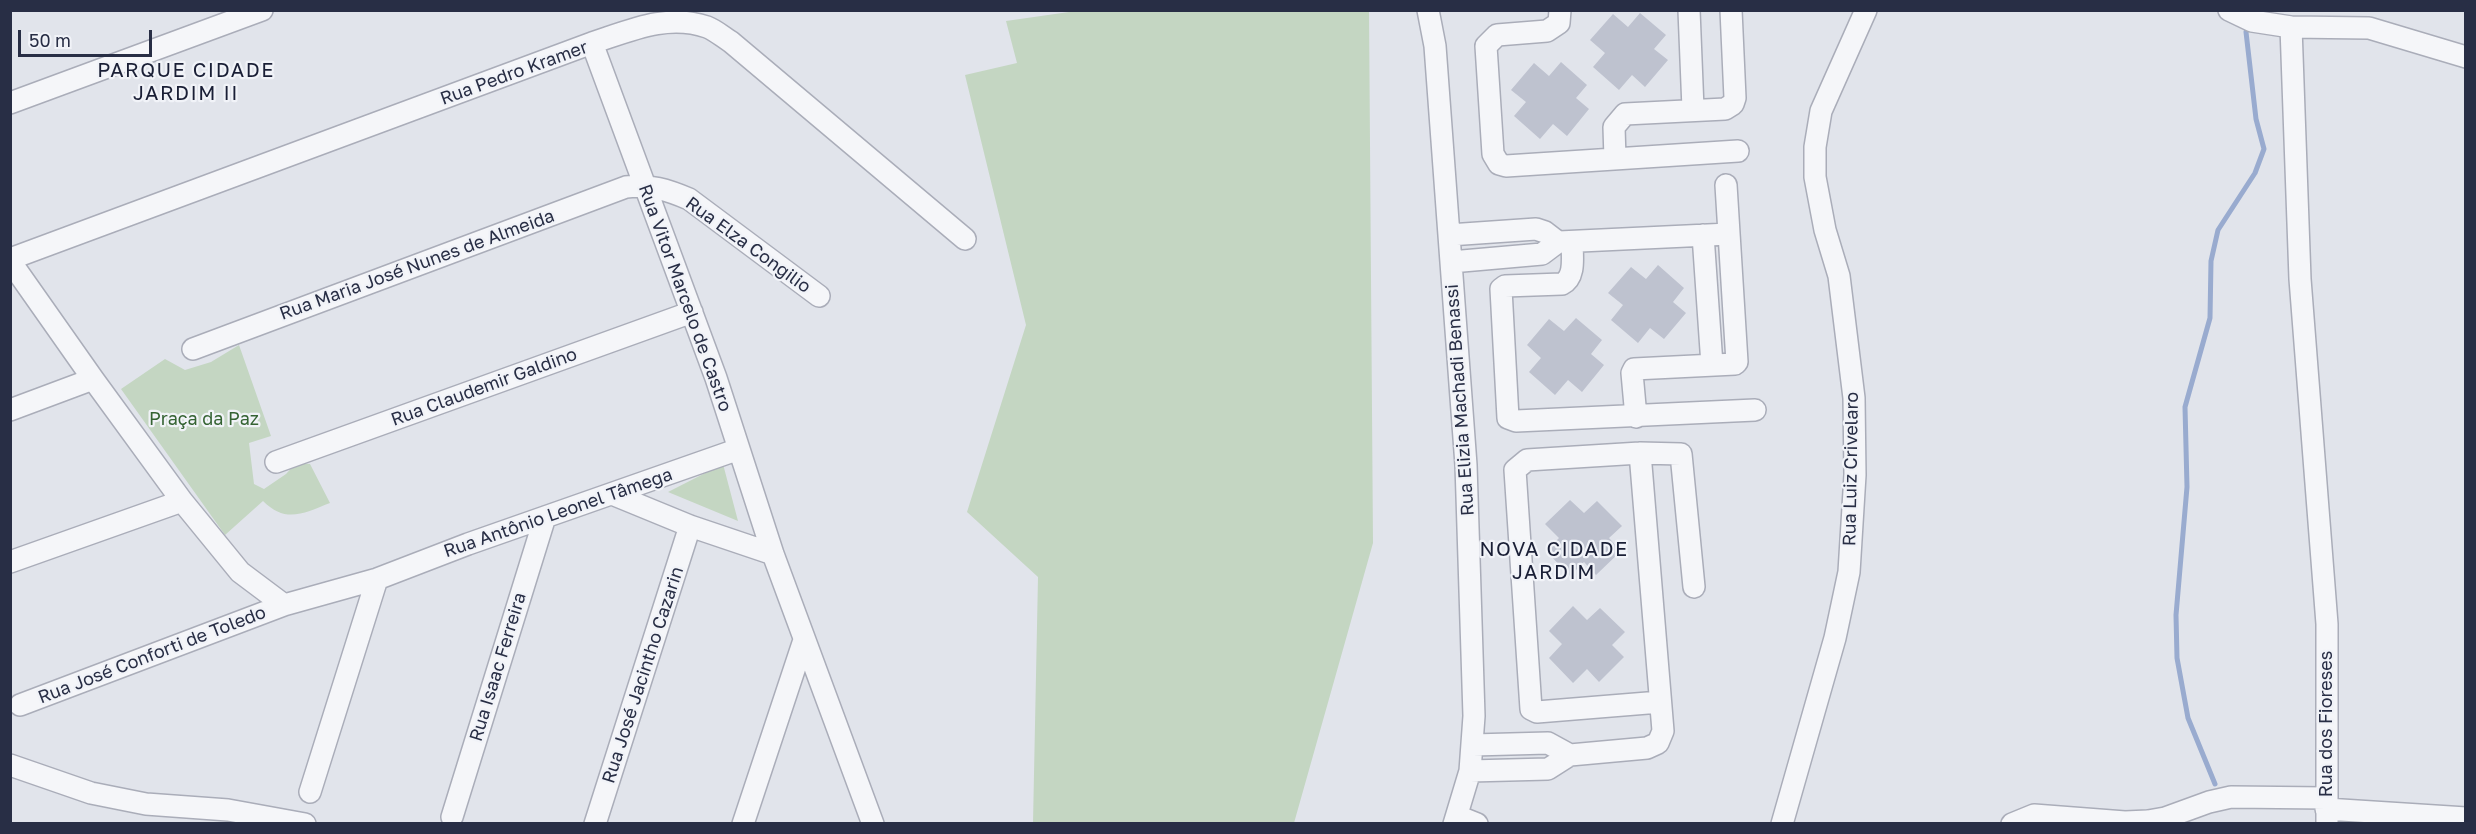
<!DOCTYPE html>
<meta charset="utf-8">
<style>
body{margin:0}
#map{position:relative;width:2476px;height:834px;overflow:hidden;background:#e1e4eb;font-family:"Golos Text",sans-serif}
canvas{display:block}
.frame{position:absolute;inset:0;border:12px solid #282e45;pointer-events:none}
.scale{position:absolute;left:18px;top:30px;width:134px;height:27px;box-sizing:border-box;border:3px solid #282e45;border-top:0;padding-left:8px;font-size:18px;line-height:21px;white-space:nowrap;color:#282e45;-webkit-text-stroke:4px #f1f3f8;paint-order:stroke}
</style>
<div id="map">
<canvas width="2476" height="834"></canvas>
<div class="frame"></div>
<div class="scale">50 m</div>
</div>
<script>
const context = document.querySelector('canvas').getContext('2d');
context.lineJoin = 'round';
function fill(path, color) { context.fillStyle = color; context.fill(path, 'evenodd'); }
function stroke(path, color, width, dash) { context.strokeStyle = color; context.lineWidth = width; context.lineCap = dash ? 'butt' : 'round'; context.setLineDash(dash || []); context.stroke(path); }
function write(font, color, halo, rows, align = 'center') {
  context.font = font + ' "Golos Text",sans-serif'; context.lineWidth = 4.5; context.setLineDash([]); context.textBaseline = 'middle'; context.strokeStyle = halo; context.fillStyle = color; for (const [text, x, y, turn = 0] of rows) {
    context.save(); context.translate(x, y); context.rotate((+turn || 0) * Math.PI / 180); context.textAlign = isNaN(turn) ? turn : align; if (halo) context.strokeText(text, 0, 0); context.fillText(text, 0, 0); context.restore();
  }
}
fill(new Path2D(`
 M1076,11h293l4,532 -79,280h-261l5,-246 -71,-65 59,-187 -61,-250 52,-12 -11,-42z
 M239,345l32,91 -22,7 5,41 10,5 22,-15 10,-11 14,1 20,39c-26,10 -44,21 -67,-2l-38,34 -104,-146 44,-30 20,11 26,-8z
 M723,464l15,57 -70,-29z`), '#c4d6c2');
stroke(new Path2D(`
 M2215,784l-27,-66 -11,-60 -1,-43 11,-128 -2,-80 25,-89 1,-57 7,-31 37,-57 9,-24 -8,-30 -10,-87`), '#99abcf', 5);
fill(new Path2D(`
 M1640,13l26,22 -12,14 14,11 -23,27 -13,-12 -13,15 -26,-23 12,-14 -15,-13 23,-26 15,13z
 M1561,62l26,23 -11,13 13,11 -22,27 -14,-12 -13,15 -26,-23 12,-14 -15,-12 23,-27 15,13z
 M1658,265l26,23 -11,14 13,11 -22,26 -14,-11 -12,15 -27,-23 12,-15 -15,-12 23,-26 15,12z
 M1576,318l26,22 -11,14 13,11 -22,27 -14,-12 -13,15 -26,-23 12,-14 -14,-13 22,-26 15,12z
 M1570,500l14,13 13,-12 25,25 -13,12 12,13 -25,24 -12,-13 -14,14 -24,-25 13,-13 -14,-14z
 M1573,606l14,14 13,-12 25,24 -13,13 12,12 -25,25 -12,-13 -14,14 -24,-25 13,-14 -13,-13z`), '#bec2cf');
const minor = new Path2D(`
 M1428,10l7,36 31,419 8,251 -4,55 -16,53
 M1560,10l-1,13 -12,8 -50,4 -11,11 7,108 6,10 7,2 232,-15
 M1689,10l4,99
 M2229,10l23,11 39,6 78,1 97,29
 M2291,27l9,252 27,345v200
 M592,43l124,335 57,176 100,270
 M10,103l252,-93
 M1615,159l-1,-32 11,-13 100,-5 8,-5 2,-6 -4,-88
 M1449,235l87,-6 9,3 13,10 -16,12 -91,8
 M1703,235l9,130
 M1559,242l170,-8
 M1572,242c0,14 4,35 -10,42l-57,2 -4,3 7,129 8,3 239,-11
 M10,259l582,-216c37,-12 75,-30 115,-16 8,3 16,10 24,15l234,197
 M10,261l83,118 89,122 58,71 44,33
 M193,349l433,-162c23,-3 42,3 63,12l130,97
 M10,410l83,-31
 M1636,417l-4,-44 2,-4 101,-5 2,-2 -11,-177
 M276,462l416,-150
 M612,494l78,32 83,28
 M10,562l172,-61
 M1660,702l-123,10 -6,-3 -16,-239 12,-10 113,-7 41,1 13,133
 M20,705l264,-100 93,-26 91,-35 271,-95
 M1570,755l77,-7 11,-5 5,-12 -23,-278
 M10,765l81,28 55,11 82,6 77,14
 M1470,771l78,-2 22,-14 -22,-12 -75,2
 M310,792l67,-213
 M2326,809l140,9
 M1457,816l20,8
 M452,817l93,-300
 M595,824l95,-298
 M743,824l61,-184
 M1782,824l53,-186 14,-66 6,-97 -1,-77 -15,-122 -14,-46 -10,-53v-30l6,-36 45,-101
 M2012,824l22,-9 91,7 23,-1 17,-3 44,-16 22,-5 95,1`);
stroke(minor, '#aaadb9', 24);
stroke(minor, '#f5f6f9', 21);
write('18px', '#282e45', '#f1f3f8', [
 ["Rua Pedro Kramer",514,73,-20],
 ["Rua Elza Congilio",748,245,36],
 ["Rua Maria José Nunes de Almeida",417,265,-20],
 ["Rua Vitor Marcelo de Castro",685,298,70],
 ["Rua Claudemir Galdino",484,387,-20],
 ["Rua Elizia Machadi Benassi",1460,400,-94],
 ["Rua Luiz Crivelaro",1851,469,-89],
 ["Rua Antônio Leonel Tâmega",558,513,-19],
 ["Rua José Conforti de Toledo",152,655,-21],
 ["Rua Isaac Ferreira",498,667,-73],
 ["Rua José Jacintho Cazarin",643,675,-72],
 ["Rua dos Fioreses",2326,724,-90]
]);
write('18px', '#356333', '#f1f3f8', [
 ["Praça da Paz",204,419]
]);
context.letterSpacing = '1.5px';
write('20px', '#1a1f36', '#f1f3f8', [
 ["PARQUE CIDADE",186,71],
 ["JARDIM II",186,94],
 ["NOVA CIDADE",1554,550],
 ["JARDIM",1554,573]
]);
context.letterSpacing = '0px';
</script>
